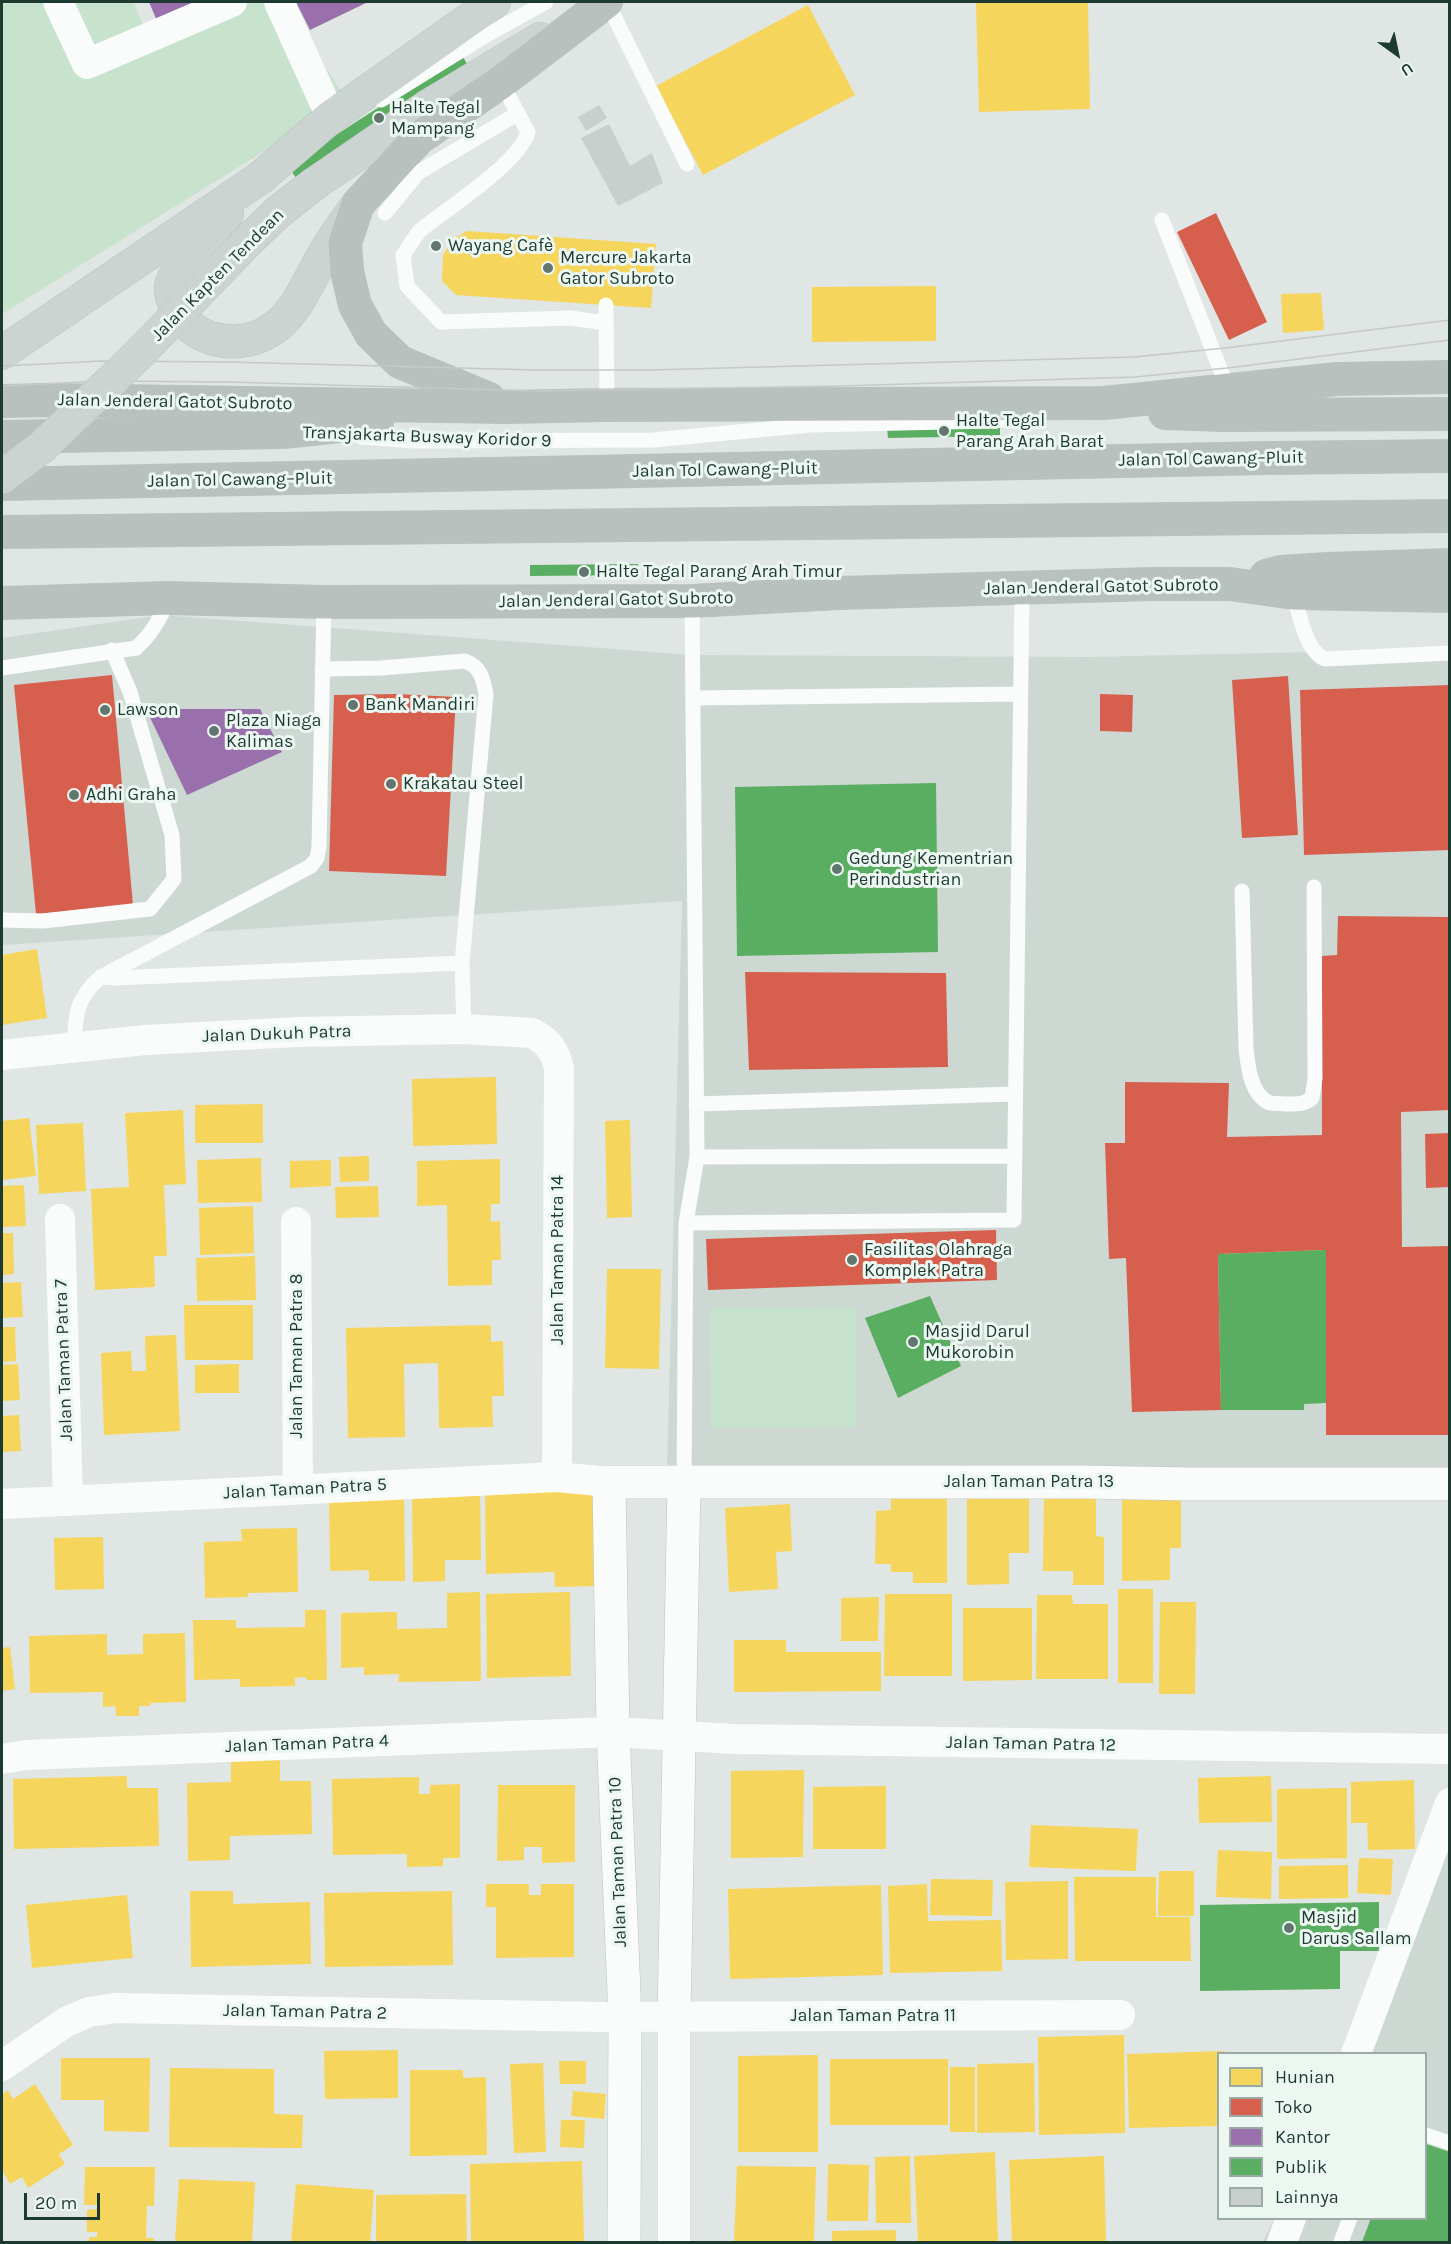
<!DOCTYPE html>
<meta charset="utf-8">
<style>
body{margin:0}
#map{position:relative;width:1451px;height:2244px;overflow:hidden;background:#e0e6e3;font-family:Karla,sans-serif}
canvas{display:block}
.frame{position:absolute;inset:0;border:3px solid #1d3a30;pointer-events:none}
.legend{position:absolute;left:1217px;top:2052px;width:210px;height:168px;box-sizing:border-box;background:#ecf7f1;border:2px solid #99aba4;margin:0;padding:8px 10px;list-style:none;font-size:18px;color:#1d3a30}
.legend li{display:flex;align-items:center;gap:12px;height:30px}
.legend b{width:30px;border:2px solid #99aba4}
.north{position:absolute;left:1367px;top:24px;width:60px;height:60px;-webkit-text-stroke:4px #ecf7f1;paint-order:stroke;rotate:147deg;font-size:16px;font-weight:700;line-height:24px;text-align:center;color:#1d3a30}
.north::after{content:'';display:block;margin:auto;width:21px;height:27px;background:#1d3a30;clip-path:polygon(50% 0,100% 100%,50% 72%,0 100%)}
.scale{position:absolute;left:24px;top:2193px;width:76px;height:27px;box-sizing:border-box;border:3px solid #1d3a30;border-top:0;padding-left:8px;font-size:18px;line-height:21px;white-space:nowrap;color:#1d3a30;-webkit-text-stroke:4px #ecf7f1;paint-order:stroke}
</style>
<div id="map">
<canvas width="1451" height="2244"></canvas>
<div class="frame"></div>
<ul class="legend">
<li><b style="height:16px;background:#f6d55c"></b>Hunian</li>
<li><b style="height:16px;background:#d6604d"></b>Toko</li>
<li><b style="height:16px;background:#9970ab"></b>Kantor</li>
<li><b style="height:16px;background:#5aae61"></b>Publik</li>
<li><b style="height:16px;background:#c8cfcc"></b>Lainnya</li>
</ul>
<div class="north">U</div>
<div class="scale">20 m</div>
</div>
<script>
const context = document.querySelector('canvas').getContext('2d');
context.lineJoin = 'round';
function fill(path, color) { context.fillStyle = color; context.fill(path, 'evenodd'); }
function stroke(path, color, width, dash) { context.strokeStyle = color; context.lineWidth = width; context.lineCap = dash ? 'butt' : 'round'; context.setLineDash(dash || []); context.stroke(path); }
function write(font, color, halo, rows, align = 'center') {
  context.font = font + ' Karla,sans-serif'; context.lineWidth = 6; context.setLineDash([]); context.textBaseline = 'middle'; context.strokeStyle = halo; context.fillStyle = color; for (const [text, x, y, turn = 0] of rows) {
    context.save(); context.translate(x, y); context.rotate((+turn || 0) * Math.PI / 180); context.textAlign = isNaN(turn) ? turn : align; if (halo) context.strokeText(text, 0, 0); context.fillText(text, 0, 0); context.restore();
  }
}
fill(new Path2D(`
 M162,615l531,40 395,2 361,-8v829l-782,-7 15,-570 -680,44v-307z
 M1449,1837v405h-186l11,-23 152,-1v-164l-76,-1z`), '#cdd8d3');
fill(new Path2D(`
 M2,2h131l14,31 87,-31h49l61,94 -17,16 -325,202z
 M856,1307v120l-145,1 -1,-120z`), '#c7e2cd');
fill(new Path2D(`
 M976,2h112l2,107 -111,3z
 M808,5l47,90 -152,80 -47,-89z
 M467,231l189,13 -5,64 -195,-13 -14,-14 1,-26 10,-16z
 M936,286v55l-124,1v-55z
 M1321,293l3,37 -41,3 -2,-39z
 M37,949l10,69 -45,7v-70z
 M496,1077l1,67 -84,2 -1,-67z
 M263,1104v39h-68v-38z
 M183,1110l3,74 -22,1 3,71h-13l1,31 -60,3 -4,-101 38,-2 -4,-74z
 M29,1118l7,58 -34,4v-59z
 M630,1120l2,97 -25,1 -2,-97z
 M83,1123l3,68 -47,3 -3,-69z
 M369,1156v25l-29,1 -1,-25z
 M261,1158l1,44 -64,1 -1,-43z
 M500,1159v45h-9v18l9,-1 1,39h-9v25l-44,1 -1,-81 -30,1v-45z
 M331,1160v26l-41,2v-27z
 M24,1185l2,41 -24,1v-41z
 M378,1186l1,31 -43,1 -1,-31z
 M253,1206l1,47 -54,2 -1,-47z
 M2,1233h11l1,41 -12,1z
 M255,1256l1,44 -59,1 -1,-43z
 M607,1269h54l-2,100 -54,-1z
 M21,1282l2,35 -21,1v-35z
 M184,1305h69v55h-68z
 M491,1325v17l12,-1 1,55h-12l1,31 -54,1 -1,-65 -34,1 1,73 -57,1 -2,-110z
 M2,1327h13l1,34 -14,1z
 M176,1335l4,96 -76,4 -3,-82 30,-2 1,20h14l-1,-35z
 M18,1364l2,36 -18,1v-36z
 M239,1364v29h-44v-28z
 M19,1415l2,36 -19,1v-36z
 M594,1487l1,99 -40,1 -1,-15 -68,2 -1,-80z
 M480,1488l1,72h-36v21l-32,1 -1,-93z
 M404,1490l1,91h-36v-11l-39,1 -1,-79z
 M1029,1491v62h-20v31l-42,1v-93z
 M1044,1494h52v42l8,1v48h-31v-14h-30z
 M1181,1494v54h-11v32l-48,1v-86z
 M947,1496v87h-34v-11h-22v-8h-16l1,-53 15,-1v-12z
 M790,1504l2,47 -16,1 2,37 -49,3 -4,-84z
 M297,1528l1,64 -50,1v4l-43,1 -1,-56 38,-1 -1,-12z
 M103,1537l1,52 -49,1 -1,-52z
 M1118,1589h35v94h-35z
 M480,1592l1,89 -83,1 1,-8 -35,1v-8l-23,1v-55l56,-1v17l50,-1v-35z
 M570,1592l1,84 -84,2 -1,-84z
 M885,1594h67v82h-68z
 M1037,1595h35l1,9h35v75h-72z
 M879,1597l-1,44h-37v-43z
 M1160,1602h36l-1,92h-36z
 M963,1608h69v72l-69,1z
 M305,1610h21l1,70h-21v-3l-11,1v8l-55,1v-8l-46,1 -1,-60h43v8l69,-1z
 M185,1633l1,69 -36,1v3h-11v10h-23l-1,-10 -12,1v-15l-73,1 -1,-57 78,-2v21l36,-1v-20z
 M734,1640h52v12h95v39l-147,1z
 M10,1647l5,42 -13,2v-43z
 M280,1760v21h31l1,53 -82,2v24l-42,1 -1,-78 44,-1v-21z
 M804,1770l-1,87 -72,1v-87z
 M127,1776v12h31l1,58 -145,3 -1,-70z
 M1271,1776l1,46 -73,1 -1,-45z
 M419,1777v17h11v-9l30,-1v74h-17v8l-36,1v-13l-74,1 -1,-76z
 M1414,1780l1,69 -47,1 -1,-27h-16v-41z
 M498,1785h77v77l-33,1v-16h-18v13l-27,1z
 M886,1786v63h-73v-62z
 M1347,1788v70l-70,1v-70z
 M1031,1825l107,4 -2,42 -107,-4z
 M1218,1850l54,2 -1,47 -55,-2z
 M1359,1858l34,1 -2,36 -34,-2z
 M1348,1865v33l-69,1v-33z
 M1159,1871h35v45h-36z
 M1074,1877h82v40h34l1,44h-116z
 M931,1879l62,1 -1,36 -62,-1z
 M1068,1881v78l-62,1 -1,-78z
 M486,1884h43v11h12v-11h33v73l-78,1v-51h-10z
 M927,1884l1,37 73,-1 1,51 -112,2 -2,-87z
 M881,1885l2,90 -153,4 -2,-90z
 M190,1891h43v13l77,-2 1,62 -120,3z
 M452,1891l1,74 -128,2 -1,-74z
 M127,1895l6,63 -101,10 -6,-63z
 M1124,2035l1,98 -86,2 -1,-98z
 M398,2050v48l-73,1 -1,-48z
 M1225,2051v3h-7v72l-89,2 -2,-74z
 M818,2055v97h-80v-96z
 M61,2058h89l-1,74 -45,-1v-31h-43z
 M830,2059h118v66h-118z
 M559,2061h27v23h-26z
 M543,2063l3,89 -32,1 -4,-89z
 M1034,2063l1,69 -58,1v-69z
 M950,2067h25v65h-25z
 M170,2068l104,1v45l29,1 -1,33 -133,-1z
 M410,2070h53v8l23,-1 1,78 -77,1z
 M35,2084l38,61 -14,9 6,10 -37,24 -6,-11 -12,7 -8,-14v-75l6,-5 5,9z
 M573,2091l33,3 -2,25 -33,-3z
 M561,2120h24l-1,28 -24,-1z
 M995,2152l3,90h-80l-4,-86z
 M910,2156l1,67h-35l-1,-66z
 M1104,2156l2,86h-94l-3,-82z
 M582,2161l2,81h-113l-1,-78z
 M828,2164l41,1 -1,56h-41z
 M737,2166l79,1 -2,75h-80z
 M85,2167h70l-1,39h-7l-1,32h8v4h-65v-5h8v-5h-10v-22l10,-1v-4h-13z
 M179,2179l76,3 -3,60h-77z
 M296,2184l78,6 -4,52h-79z
 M466,2194l1,48h-91v-47z
 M896,2230v12h-64v-11z`), '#f6d55c');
fill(new Path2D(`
 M1216,213l51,109 -38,18 -52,-108z
 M112,675l21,230 -97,9 -22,-229z
 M1288,676l10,159 -56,3 -10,-158z
 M1450,685v165l-146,5 -4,-165z
 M396,694l60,3 -10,179 -117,-5 5,-176z
 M1100,694l33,1 -1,37 -32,-1z
 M1338,916l112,1v193l-49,2 1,135 48,-1v189h-124v-185l-108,4 3,156 -89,2 -6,-154 -17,1 -4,-116h20v-61l104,1 -2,54 95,-2v-179l15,-1z
 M745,972l201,1 2,94 -199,3z
 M1450,1133v54l-24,1 -1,-54z
 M996,1230l1,50 -289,10 -2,-51z`), '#d6604d');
fill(new Path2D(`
 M149,2h57l-49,19z
 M296,2h72l-58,28z
 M146,709h114l22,43 -95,43z`), '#9970ab');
fill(new Path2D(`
 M461,54l10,16 -173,111 -10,-15z
 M1000,426v10l-112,2 -1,-10z
 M638,564v11l-108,1v-11z
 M936,783l2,169 -201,4 -2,-169z
 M1326,1250v153l-22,1v6h-83l-3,-156z
 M930,1296l31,70 -63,32 -33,-80z
 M1379,1902v49h-39v38l-140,2v-86z
 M1426,2144l24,8v90h-88l9,-24h55z`), '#5aae61');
fill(new Path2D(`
 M599,105l8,13 -21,13 -8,-14z
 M609,124l21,42 22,-13 11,30 -45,23 -37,-68z`), '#c8cfcc');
const secondary = new Path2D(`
 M624,2242l1,-226 -12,-284 -4,-250h475l106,2h260
 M674,2242v-225l10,-535`);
const primary = new Path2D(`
 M314,184l114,-78 112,-67
 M227,214c-14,16 -52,52 -56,72 -1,9 3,18 7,26 20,33 66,38 96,16 23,-16 35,-48 49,-72 9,-16 19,-30 30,-45
 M2,353l258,-175 71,-61 163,-115`);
const highway = new Path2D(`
 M489,399l-89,-37 -29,-28 -16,-29 -8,-34 -2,-28 13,-39 61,-66 82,-56 105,-80
 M2,401l48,-1 457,7 100,-2 497,-2 233,-24 113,-2
 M1165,413l58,2 227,-1
 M2,437l281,-5 94,-10
 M2,484l1267,-26 181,-2
 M2,532l1448,-16
 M1266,576l15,-4 46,-3 123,-4
 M2,603l167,-5 155,4 368,-1 147,-8 314,-9h77l64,9 156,3`);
stroke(secondary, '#bbc6c1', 34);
stroke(primary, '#bac4c0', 34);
stroke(highway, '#bac4c0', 34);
stroke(new Path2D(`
 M607,2l80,162
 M501,82l27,50c-9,31 -79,75 -106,97 -7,6 -13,18 -19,26l4,31 34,36 129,-4 36,5
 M381,100l97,-60 68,-38
 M385,213l34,-41 98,-58
 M1162,220l66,169
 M606,305l1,100
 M361,437l54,4 238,-1 158,-15 181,-4 36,-4
 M1294,593c4,18 12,59 31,66l125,-6
 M2,668l134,-20c16,-14 25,-31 33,-50
 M322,669l59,-1 84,-7c16,6 18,18 21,33l-24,269 -345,15 -16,-1 210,-111 6,-8 2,-11 5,-245
 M693,698l327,-4
 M1242,891l4,157c2,17 4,47 24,55 4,1 10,0 15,1 10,0 19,1 27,-6l3,-20 -1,-191
 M2,920l41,1 107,-12 24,-30 -2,-44 -42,-143 -18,-42
 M462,963l2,66
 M74,1047c1,-30 2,-50 27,-70
 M696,1104l319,-10
 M697,1157l318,-1
 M686,1223l328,-3 8,-632
 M684,1482l2,-259 11,-66 -5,-556
 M1426,2135l24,8
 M1341,2242l9,-24`), '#fafbfb', 15);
stroke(new Path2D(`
 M58,2l29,62 145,-62
 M279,2l52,115
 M2,1055l143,-15 153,-8 166,-3 68,4c16,8 23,18 27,35l-2,409
 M60,1219l8,282
 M296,1222l2,267
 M2,1504l555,-27 52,5
 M2,1759l24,-4 587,-23 122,7 715,10
 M1356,2054l94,-251
 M2,2066l64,-44 23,-10 26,-4 486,9 519,-2
 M1282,2242l9,-24`), '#fafbfb', 30);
stroke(secondary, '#fafbfb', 33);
stroke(primary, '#cbd4d1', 33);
stroke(highway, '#b8c1be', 33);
stroke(new Path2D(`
 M2,366l99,-5 128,1 307,8h114l484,-13 91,-9 225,-28
 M2,386l99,-5 127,1 308,9 304,-5 295,-9 92,-9 223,-28`), '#c5c9c8', 1.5);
const primaryBridge = new Path2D(`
 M2,477l40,-30 96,-92 109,-113 30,-29 37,-29`);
stroke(primaryBridge, '#bac4c0', 34, []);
stroke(primaryBridge, '#cbd4d1', 33);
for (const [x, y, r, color] of [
 [379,118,6,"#61766f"],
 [436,246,6,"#61766f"],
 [548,268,6,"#61766f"],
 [944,431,6,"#61766f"],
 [584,572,6,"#61766f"],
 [353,705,6,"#61766f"],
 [105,710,6,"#61766f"],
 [214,731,6,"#61766f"],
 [391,784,6,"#61766f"],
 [74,795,6,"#61766f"],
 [837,869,6,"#61766f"],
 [852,1260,6,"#61766f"],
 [913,1342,6,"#61766f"],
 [1289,1928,6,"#61766f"]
]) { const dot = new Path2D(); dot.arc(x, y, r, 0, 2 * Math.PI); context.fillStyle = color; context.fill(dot); stroke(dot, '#ecf7f1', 2); }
write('18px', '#1d3a30', '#ecf7f1', [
 ["Halte Tegal",391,108],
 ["Mampang",391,129],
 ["Wayang Cafè",448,246],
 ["Mercure Jakarta",560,258],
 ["Gator Subroto",560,279],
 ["Halte Tegal",956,421],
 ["Parang Arah Barat",956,442],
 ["Halte Tegal Parang Arah Timur",596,572],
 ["Bank Mandiri",365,705],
 ["Lawson",117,710],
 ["Plaza Niaga",226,721],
 ["Kalimas",226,742],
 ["Krakatau Steel",403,784],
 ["Adhi Graha",86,795],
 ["Gedung Kementrian",849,859],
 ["Perindustrian",849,880],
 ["Fasilitas Olahraga",864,1250],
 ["Komplek Patra",864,1271],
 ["Masjid Darul",925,1332],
 ["Mukorobin",925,1353],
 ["Masjid",1301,1918],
 ["Darus Sallam",1301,1939]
], 'left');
write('18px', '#1d3a30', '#ecf7f1', [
 ["Jalan Kapten Tendean",218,275,-45],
 ["Jalan Jenderal Gatot Subroto",175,402,1],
 ["Transjakarta Busway Koridor 9",427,437,2],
 ["Jalan Tol Cawang–Pluit",1211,459,-1],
 ["Jalan Tol Cawang–Pluit",725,470,-1],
 ["Jalan Tol Cawang–Pluit",240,480,-1],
 ["Jalan Jenderal Gatot Subroto",1101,587,-1],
 ["Jalan Jenderal Gatot Subroto",616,600,-1],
 ["Jalan Dukuh Patra",277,1034,-2],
 ["Jalan Taman Patra 14",558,1260,-90],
 ["Jalan Taman Patra 8",297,1356,-90],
 ["Jalan Taman Patra 7",64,1360,-92],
 ["Jalan Taman Patra 13",1029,1482],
 ["Jalan Taman Patra 5",305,1489,-3],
 ["Jalan Taman Patra 4",307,1744,-2],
 ["Jalan Taman Patra 12",1031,1744,1],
 ["Jalan Taman Patra 10",618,1862,-92],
 ["Jalan Taman Patra 2",305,2012,1],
 ["Jalan Taman Patra 11",873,2016]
]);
</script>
